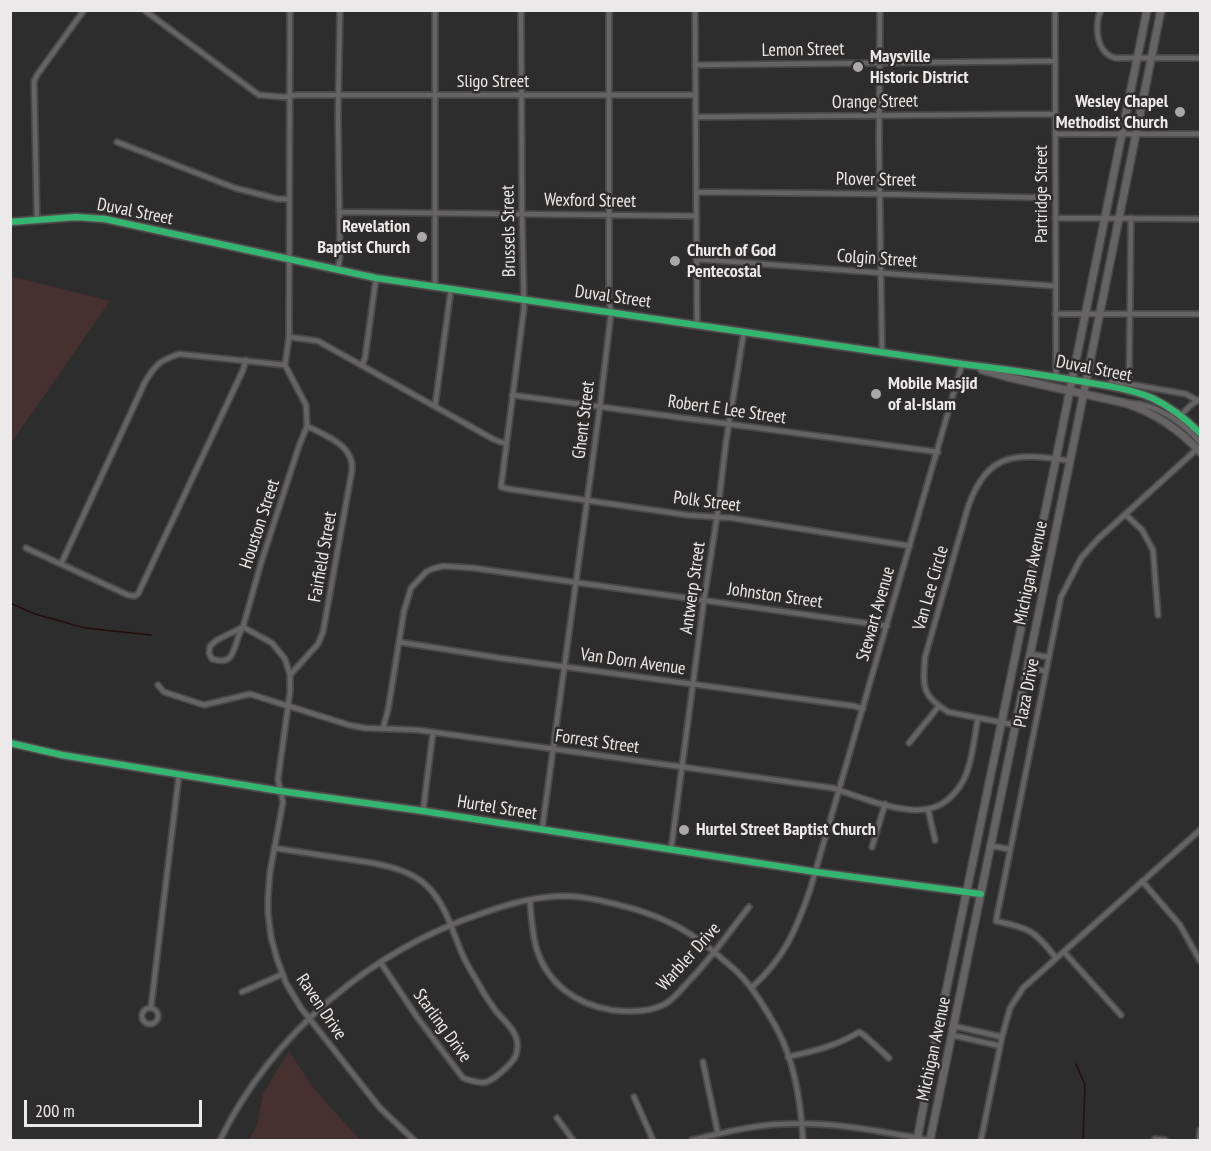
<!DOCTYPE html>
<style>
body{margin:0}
#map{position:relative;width:1211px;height:1151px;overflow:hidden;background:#2e2d2d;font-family:"PT Sans Narrow",sans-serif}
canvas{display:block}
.frame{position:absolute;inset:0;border:12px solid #ebe9e9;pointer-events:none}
.scale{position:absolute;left:24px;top:1100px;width:178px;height:27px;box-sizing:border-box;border:3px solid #ebe9e9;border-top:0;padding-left:8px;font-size:18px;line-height:21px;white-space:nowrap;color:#ebe9e9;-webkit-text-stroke:4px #2f2c2c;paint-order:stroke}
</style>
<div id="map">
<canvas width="1211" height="1151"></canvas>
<div class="frame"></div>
<div class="scale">200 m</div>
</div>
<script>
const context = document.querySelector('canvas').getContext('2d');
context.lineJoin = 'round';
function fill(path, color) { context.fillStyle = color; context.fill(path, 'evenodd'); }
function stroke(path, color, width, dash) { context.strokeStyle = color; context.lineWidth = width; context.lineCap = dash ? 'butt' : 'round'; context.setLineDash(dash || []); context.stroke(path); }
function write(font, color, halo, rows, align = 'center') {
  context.font = font + ' "PT Sans Narrow",sans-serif'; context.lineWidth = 5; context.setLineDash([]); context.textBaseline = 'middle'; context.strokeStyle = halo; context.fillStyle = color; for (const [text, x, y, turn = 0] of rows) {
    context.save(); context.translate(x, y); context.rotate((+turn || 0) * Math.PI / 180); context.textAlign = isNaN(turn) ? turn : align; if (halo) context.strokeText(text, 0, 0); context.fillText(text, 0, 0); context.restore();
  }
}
fill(new Path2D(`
 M11,276l99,25 -99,142 -1,-167z
 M289,1051l25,38 46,51h-111l8,-15 6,-31z`), '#473130');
stroke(new Path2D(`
 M10,603l25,11 50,14 66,7
 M1076,1064l9,21 -2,55`), '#240e0d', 1.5);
const street = new Path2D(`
 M144,10l115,85 25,2 13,-2h398
 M435,10v276
 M521,10l1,203 2,95 -23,179 8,2 178,26 45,3 178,28
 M695,10l2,314
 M880,10l-1,131 3,210
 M1055,10l1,367
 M1101,10c-6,12 -5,34 5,43 3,3 6,4 9,5h85
 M695,65l360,-4
 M696,117l360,-3
 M1055,134h145
 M117,142l118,46 43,11h11
 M696,192l185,2 174,4
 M339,212l357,4
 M1055,218l145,1
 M37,221l-3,-140 3,-6 47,-65
 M696,259l359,27
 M338,270l2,-15 -2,-139 2,-106
 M1055,314h145
 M289,337l29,4 175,98 13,5
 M285,365l21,40 1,21 -8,20 -38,117 -18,64 29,16 13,16 5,16v17l-12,87 5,23 -13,70 -2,25v16l3,24 6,22 9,24 15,25 79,100 34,32
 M285,365l4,-28 1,-327
 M362,365l3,-7 11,-80
 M1129,384l2,-166
 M1107,386l5,-5 74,13 10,6
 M512,395l426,57
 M1130,403c28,1 53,20 70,39
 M435,406l16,-117
 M1180,416l11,-11 9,-6
 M1125,514l17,16 11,20 5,65
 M26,548l102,47 7,1 3,-2 105,-224 3,-10
 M61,564l84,-182c11,-18 14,-21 34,-28l106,11
 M243,627c-2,4 -5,9 -6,14 -5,16 -7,23 -25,18l-3,-6 1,-7 7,-6z
 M399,642l101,16 354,48 9,3
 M1030,654l18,3
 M1027,668l18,3
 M290,675l28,-31 5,-12 29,-162c2,-25 -26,-34 -45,-44
 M158,685l6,7 40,13 46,-11 99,31 16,3 53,2 415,58c26,9 72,28 99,20 15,-4 27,-18 33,-31 8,-18 9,-40 13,-59
 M1015,725l-67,-13c-27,-17 -25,-25 -23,-55l43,-150c20,-57 50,-54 102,-46
 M383,728l5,-18 16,-99 7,-23 15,-16 6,-3 11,-3 30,2 414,58
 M909,743l30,-37
 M928,809l7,31
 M423,811l10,-79
 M542,830l58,-424 11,-93 -2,-15v-288
 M991,846l18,3
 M872,847l13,-43
 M274,848l99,15c19,4 40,9 54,23 19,18 26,47 36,70 5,11 12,21 18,32 4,8 10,16 15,23 7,9 19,18 21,30 1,4 0,10 -1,14 -3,8 -22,25 -30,27 -8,2 -16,-2 -23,-4l-46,-61 -36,-54
 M671,850l33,-250 13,-83 9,-75 18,-111
 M1142,881l38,44 20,36
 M530,900c1,16 2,34 7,50 11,34 39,54 74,60 17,2 38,3 54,-6 9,-5 16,-14 23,-22 23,-23 41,-50 61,-75
 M1064,952l57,63
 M1056,958c-22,-28 -25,-29 -60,-37l65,-324 20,-39 17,-19 99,-90
 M751,988c33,-29 45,-58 59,-98l152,-526
 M242,992l41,-18
 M151,1007l28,-233
 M142 1016a8 8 0 1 1 16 0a8 8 0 1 1-16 0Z
 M954,1026l48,11
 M952,1035l48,11
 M788,1057c25,-6 49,-11 71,-25l5,3 25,23
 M703,1062l15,72
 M634,1097l19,43
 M557,1118l16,22
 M1155,1139l10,1
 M220,1140c52,-106 151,-190 263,-227 28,-10 54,-17 84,-17 23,1 45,7 67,13 34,10 59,24 86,48 8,7 16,13 23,21 8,9 15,19 21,29 5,8 10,16 14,24 17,32 23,74 25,109
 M692,1140c30,-7 61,-15 91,-16 49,-3 98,8 146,16
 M981,1140l21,-103 8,-29 13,-20 177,-158
 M1199,1140l1,-10`);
const secondary = new Path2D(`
 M10,222l66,-5 29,2 271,59 586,86c42,5 82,11 123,18 23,4 46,7 67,16 19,9 34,21 48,35
 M982,370l25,7 118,26c30,10 54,26 75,49
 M10,743l52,12 218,36 143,20 393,61 165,22
 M917,1140l21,-110 118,-571 91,-449
 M930,1140l140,-679 91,-451`);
stroke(street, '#494848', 8);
stroke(secondary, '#494848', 10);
stroke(street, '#656363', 4.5);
stroke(secondary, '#656363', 7);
stroke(new Path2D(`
 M10,222l66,-5 29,2 271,59 586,86c42,5 82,11 123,18 23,4 46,7 67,16 19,9 34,21 48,35
 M10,743l52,12 218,36 143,20 393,61 165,22`), '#33b770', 6);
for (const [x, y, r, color] of [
 [858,67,6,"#a9a7a7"],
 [1180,112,6,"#a9a7a7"],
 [422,237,6,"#a9a7a7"],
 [675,261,6,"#a9a7a7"],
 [876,394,6,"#a9a7a7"],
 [684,830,6,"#a9a7a7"]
]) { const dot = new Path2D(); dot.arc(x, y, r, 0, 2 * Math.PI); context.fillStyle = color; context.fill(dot); stroke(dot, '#2f2c2c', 2); }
write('18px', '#ebe9e9', '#2f2c2c', [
 ["Lemon Street",803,50,-1],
 ["Sligo Street",493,82],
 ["Orange Street",875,102,-1],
 ["Plover Street",876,180,1],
 ["Partridge Street",1042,194,-90],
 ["Wexford Street",590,201,1],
 ["Duval Street",135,212,11],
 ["Brussels Street",509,231,-91],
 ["Colgin Street",877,259,4],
 ["Duval Street",613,297,8],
 ["Duval Street",1094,369,11],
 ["Robert E Lee Street",727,410,8],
 ["Ghent Street",584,420,-83],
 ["Polk Street",707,502,7],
 ["Houston Street",260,524,-72],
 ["Fairfield Street",323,557,-80],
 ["Michigan Avenue",1031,573,-78],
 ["Antwerp Street",693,588,-82],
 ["Van Lee Circle",931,588,-74],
 ["Johnston Street",775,596,8],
 ["Stewart Avenue",876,614,-74],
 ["Van Dorn Avenue",633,662,8],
 ["Plaza Drive",1027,693,-79],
 ["Forrest Street",597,742,8],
 ["Hurtel Street",497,808,9],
 ["Warbler Drive",689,957,-48],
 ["Raven Drive",321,1007,56],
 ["Starling Drive",442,1026,54],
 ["Michigan Avenue",934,1049,-78]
]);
write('bold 18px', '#ebe9e9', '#2f2c2c', [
 ["Maysville",870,57],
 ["Historic District",870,78],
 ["Wesley Chapel",1168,102,"right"],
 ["Methodist Church",1168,123,"right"],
 ["Revelation",410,227,"right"],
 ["Baptist Church",410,248,"right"],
 ["Church of God",687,251],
 ["Pentecostal",687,272],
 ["Mobile Masjid",888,384],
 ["of al-Islam",888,405],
 ["Hurtel Street Baptist Church",696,830]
], 'left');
</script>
